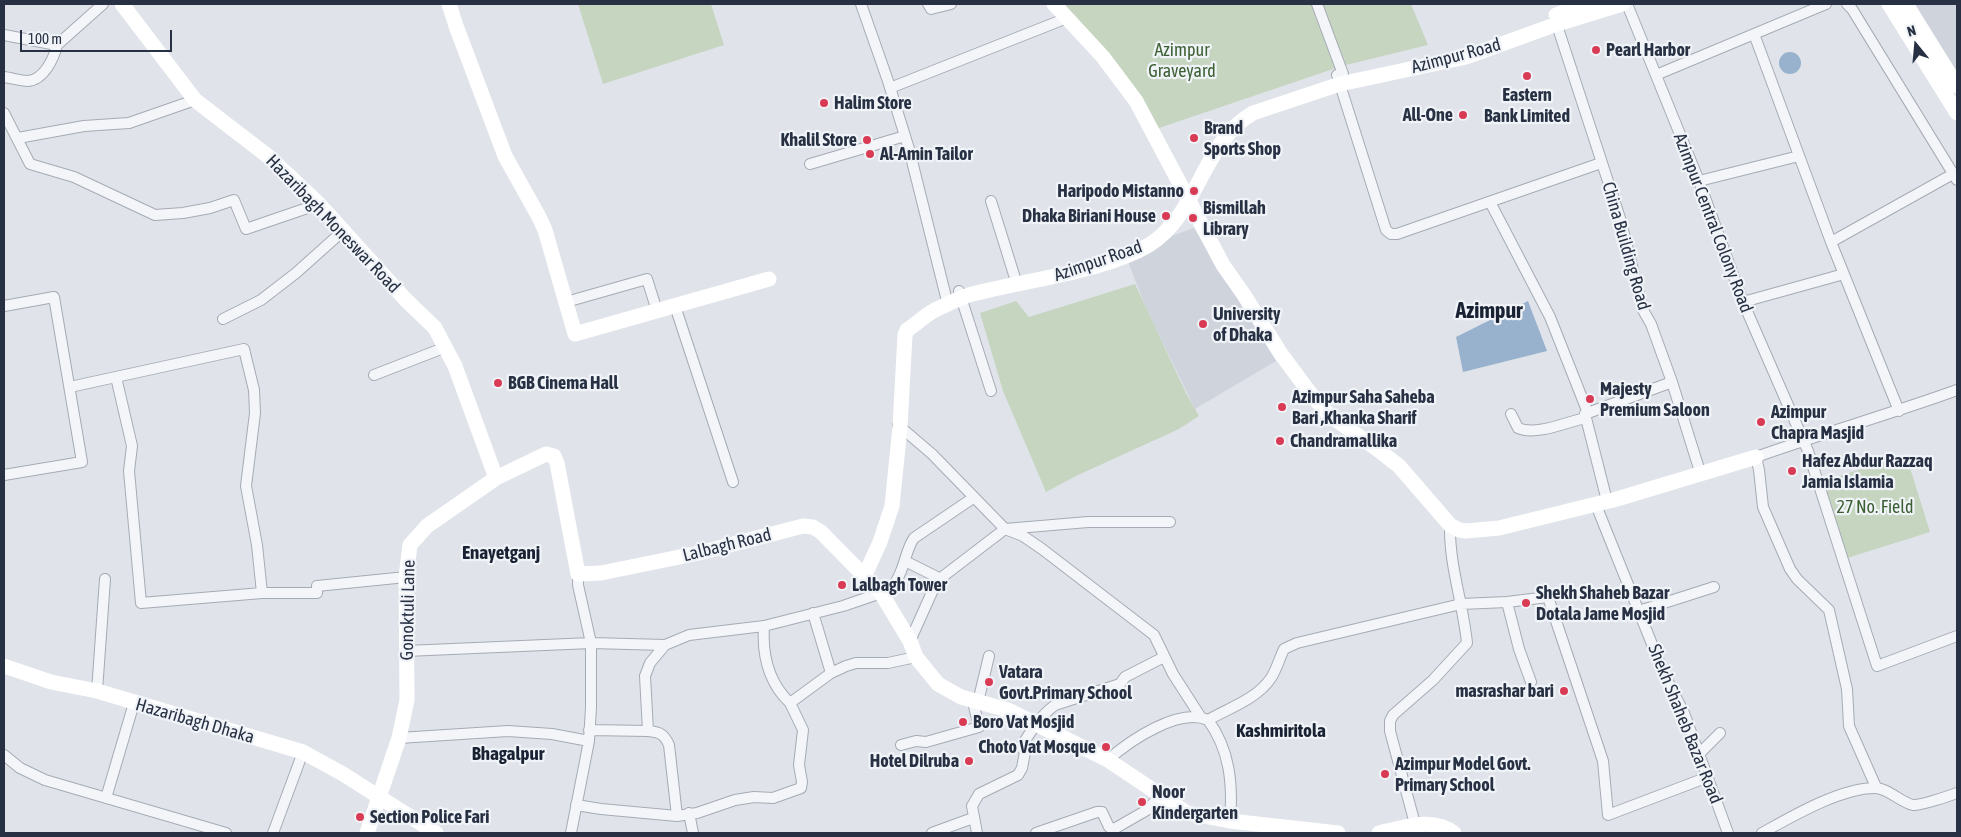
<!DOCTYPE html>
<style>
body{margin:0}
#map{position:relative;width:1961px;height:837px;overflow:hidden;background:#e0e4ea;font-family:"Asap Condensed",sans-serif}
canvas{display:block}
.frame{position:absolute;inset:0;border:5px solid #273143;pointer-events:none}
.north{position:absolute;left:1891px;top:20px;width:50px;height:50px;-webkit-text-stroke:4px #f0f3f7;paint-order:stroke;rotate:343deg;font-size:14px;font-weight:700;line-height:20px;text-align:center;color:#273143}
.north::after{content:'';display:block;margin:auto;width:18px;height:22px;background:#273143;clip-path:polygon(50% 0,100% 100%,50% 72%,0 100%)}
.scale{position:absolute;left:20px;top:30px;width:152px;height:22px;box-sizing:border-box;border:2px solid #273143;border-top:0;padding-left:6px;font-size:15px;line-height:18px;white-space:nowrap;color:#273143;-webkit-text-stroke:4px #f0f3f7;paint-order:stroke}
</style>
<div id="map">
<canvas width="1961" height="837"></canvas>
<div class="frame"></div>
<div class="north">N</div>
<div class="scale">100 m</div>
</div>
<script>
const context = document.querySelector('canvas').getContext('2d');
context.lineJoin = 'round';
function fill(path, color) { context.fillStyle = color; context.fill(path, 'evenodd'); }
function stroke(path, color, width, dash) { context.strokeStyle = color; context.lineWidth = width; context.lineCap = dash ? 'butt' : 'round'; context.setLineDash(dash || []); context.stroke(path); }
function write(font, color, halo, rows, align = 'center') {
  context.font = font + ' "Asap Condensed",sans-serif'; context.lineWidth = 4.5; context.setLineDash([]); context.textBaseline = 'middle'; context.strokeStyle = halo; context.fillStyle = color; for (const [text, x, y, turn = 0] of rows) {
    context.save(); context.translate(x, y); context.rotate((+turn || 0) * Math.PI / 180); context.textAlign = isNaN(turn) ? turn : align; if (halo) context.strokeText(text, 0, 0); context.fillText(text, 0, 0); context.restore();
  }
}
fill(new Path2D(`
 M1914,4h43v71z
 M1194,228l82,133 -81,48 -49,-101 -22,-57 26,-7z`), '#ced3dc');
fill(new Path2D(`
 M578,4h133l13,41 -121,39z
 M1062,4h349l17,41 -86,21 -186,63z
 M1135,284l51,109 13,23 -20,13 -103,47 -30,16 -43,-101 -23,-78 36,-12 13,16z
 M1906,455l24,77 -86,27 -24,-77z`), '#c5d5c0');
fill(new Path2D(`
 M1779 63a11 11 0 1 1 22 0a11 11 0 1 1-22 0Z
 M1528,301l19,50 -84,21 -7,-35z`), '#98b2cd');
const street = new Path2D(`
 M861,4l27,77 21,68 37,148
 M928,4l3,5 20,-5
 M1317,4l26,70
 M1627,4l72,177 44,121 65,149 69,215 80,-30
 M1847,4l5,5 105,171
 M1555,19l65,199 23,92 8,14 21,58 29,93
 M1754,34l77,208 68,169
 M4,35l53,10
 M57,45l46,-41
 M1337,75l49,155 5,4h6l204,-71
 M1656,75l170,-71
 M4,77c7,1 17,4 24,4 16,-1 26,-23 29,-36
 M890,88l177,-70
 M4,113l26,51 44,13 81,38 28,-2 27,-5 24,-8 12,29 73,-25
 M18,138l66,-12 45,-3 66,-23
 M810,164l95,-28
 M1699,181l100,-25
 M991,201l24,77
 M1490,202l60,115 38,96
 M1831,242l122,-68
 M959,291l32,100
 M566,302l81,-23 10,32
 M1743,302l101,-28
 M4,306l50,-9 28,165 -78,13
 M675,306l58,176
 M223,319l38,-19 35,-27 48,-43
 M374,375l72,-28
 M116,377l16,69 -3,25 12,132 121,-10h55v-7l89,-9
 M70,387l174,-38 10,41 1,23 -9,73 11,59 5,48
 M1511,414l7,14c18,8 49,-6 67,-10
 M898,425l34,29 73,75 18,7 19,13 112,86 19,39 27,42
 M1607,501l-22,-87 87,-32
 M1596,505l68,169 20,39 44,120
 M905,561l36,18
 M884,599c7,-9 13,-17 17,-28 5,-12 6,-23 13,-33l59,-40
 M1507,602l41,-5 55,164 5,54 100,-38
 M1639,611l75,-24
 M813,613l18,60
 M764,626c-2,29 4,56 26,77
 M910,641l27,-60 68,-52 83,-7h82
 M406,651l185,-8 74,2
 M97,691l8,-112
 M1208,720c22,30 25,64 22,101
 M589,730l59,1 -3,-55 5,-13 15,-18 24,-10 75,-9 79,-20 38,-13
 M648,731c12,1 16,3 21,14l8,71
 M399,738l109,-7 44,3 37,7
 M901,745l15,-4 10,1 53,-15 -5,-21 4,-4 11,-46
 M1699,754l21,-21
 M4,755l16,13 25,12 181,53
 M1108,760c21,-19 71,-53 100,-40 21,-12 49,-21 63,-42 5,-7 9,-21 13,-29l13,-6 164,-39 46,-2 12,47 12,33
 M1876,787l-27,-61 -2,-37 -18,-79 -32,-31 -7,-10 -27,-62 -4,-37 -3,-13c67,-24 135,-43 201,-67
 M106,798l28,-95
 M576,805l25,4 76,7 20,-3 38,-13 19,-3 19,1 28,-10 1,-6 -3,-17 4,-35 -13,-27 41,-30 15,-7 10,-3h32l28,-6
 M689,813l4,20
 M1415,824l-25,-93v-10l3,-6 40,-35 34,-37c-4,-40 -18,-78 -17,-118
 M273,833l30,-81
 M571,833l18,-92 2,-34v-64l-13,-58v-11
 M932,833l41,-15
 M977,833l-5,-27 7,-12 39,-19 4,-7 3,-16 -4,-5c10,-16 19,-31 34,-42l65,-21 5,-7 39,-20
 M1036,833l61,-21h5l7,15 5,2 33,-19 13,-14
 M1762,833c29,-16 78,-45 113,-45 13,0 25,14 38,17 6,1 36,-9 44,-12`);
stroke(street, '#a5abb5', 12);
stroke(street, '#f3f5f8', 10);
stroke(new Path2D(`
 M122,4l73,96 74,57 50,47 86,95 30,29 20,38 41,112
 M449,4l7,22 49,130 34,61 6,13 30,104 194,-55
 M1054,4l49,53 33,44 87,164 21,30 37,59 29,39 18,21 53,38 18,14 51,59 9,5 7,1 33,-3 118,-29 139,-42
 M1889,4l68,109
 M1906,4l51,82
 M1556,15l30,-11
 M864,577l16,-35 12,-36 8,-79 5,-92 2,-5c10,-6 18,-15 28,-20 10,-5 21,-10 31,-14 12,-4 25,-6 37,-9 44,-10 107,-19 146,-42 50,-31 53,-103 104,-132l87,-29 126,-27 91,-33 65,-20
 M4,666l47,16 46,9 206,61 40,22 93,59
 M367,833l32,-95 8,-38 -1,-123 4,-32 17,-19 69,-48 50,-24 8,2 3,7 21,111 23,-1 98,-20 104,-27 10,1 8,5 60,61 29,48 6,16 22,27 23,13 47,13 100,50 79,53 43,8 108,12
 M1379,833c24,-5 52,-17 75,0`), '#fff', 15);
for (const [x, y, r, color] of [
 [1596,50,5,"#d93b54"],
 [1527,76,5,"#d93b54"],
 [824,103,5,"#d93b54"],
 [1463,115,5,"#d93b54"],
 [1194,138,5,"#d93b54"],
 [867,140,5,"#d93b54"],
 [870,154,5,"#d93b54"],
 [1194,191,5,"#d93b54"],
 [1166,216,5,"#d93b54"],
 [1193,218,5,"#d93b54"],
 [1203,324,5,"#d93b54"],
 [498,383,5,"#d93b54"],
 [1590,399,5,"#d93b54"],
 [1282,407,5,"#d93b54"],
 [1761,422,5,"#d93b54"],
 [1280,441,5,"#d93b54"],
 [1792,471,5,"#d93b54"],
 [842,585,5,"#d93b54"],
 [1526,603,5,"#d93b54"],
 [989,682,5,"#d93b54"],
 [1564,691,5,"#d93b54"],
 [963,722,5,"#d93b54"],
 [1106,747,5,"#d93b54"],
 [969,761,5,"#d93b54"],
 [1385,774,5,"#d93b54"],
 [1142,802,5,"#d93b54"],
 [360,817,5,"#d93b54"]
]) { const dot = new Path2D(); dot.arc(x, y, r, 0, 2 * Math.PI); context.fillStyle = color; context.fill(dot); stroke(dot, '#f0f3f7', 2); }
write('18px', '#3c6033', '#f0f3f7', [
 ["Azimpur",1182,50],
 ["Graveyard",1182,71],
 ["27 No. Field",1875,507]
]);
write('bold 18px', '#273143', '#f0f3f7', [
 ["Pearl Harbor",1606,50],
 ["Eastern",1527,95,"center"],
 ["Bank Limited",1527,116,"center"],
 ["Halim Store",834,103],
 ["All-One",1453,115,"right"],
 ["Brand",1204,128],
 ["Sports Shop",1204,149],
 ["Khalil Store",857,140,"right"],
 ["Al-Amin Tailor",880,154],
 ["Haripodo Mistanno",1184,191,"right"],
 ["Bismillah",1203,208],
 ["Library",1203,229],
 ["Dhaka Biriani House",1156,216,"right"],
 ["University",1213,314],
 ["of Dhaka",1213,335],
 ["BGB Cinema Hall",508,383],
 ["Majesty",1600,389],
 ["Premium Saloon",1600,410],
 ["Azimpur Saha Saheba",1292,397],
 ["Bari ,Khanka Sharif",1292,418],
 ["Azimpur",1771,412],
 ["Chapra Masjid",1771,433],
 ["Chandramallika",1290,441],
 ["Hafez Abdur Razzaq",1802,461],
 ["Jamia Islamia",1802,482],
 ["Lalbagh Tower",852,585],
 ["Shekh Shaheb Bazar",1536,593],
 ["Dotala Jame Mosjid",1536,614],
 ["Vatara",999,672],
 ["Govt.Primary School",999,693],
 ["masrashar bari",1554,691,"right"],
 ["Boro Vat Mosjid",973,722],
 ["Choto Vat Mosque",1096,747,"right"],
 ["Hotel Dilruba",959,761,"right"],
 ["Azimpur Model Govt.",1395,764],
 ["Primary School",1395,785],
 ["Noor",1152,792],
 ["Kindergarten",1152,813],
 ["Section Police Fari",370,817]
], 'left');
write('18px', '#273143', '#f0f3f7', [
 ["Azimpur Road",1456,56,-15],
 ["Azimpur Central Colony Road",1713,223,69],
 ["Hazaribagh Moneswar Road",333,224,46],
 ["China Building Road",1626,246,74],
 ["Azimpur Road",1098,261,-19],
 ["Lalbagh Road",727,545,-14],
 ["Gonoktuli Lane",408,610,-89],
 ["Hazaribagh Dhaka",195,721,16],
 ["Shekh Shaheb Bazar Road",1685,724,68]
]);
write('bold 19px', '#192233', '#f0f3f7', [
 ["Enayetganj",501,553],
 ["Kashmiritola",1281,731],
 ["Bhagalpur",508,754]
]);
write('bold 22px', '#192233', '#f0f3f7', [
 ["Azimpur",1489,311]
]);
</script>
